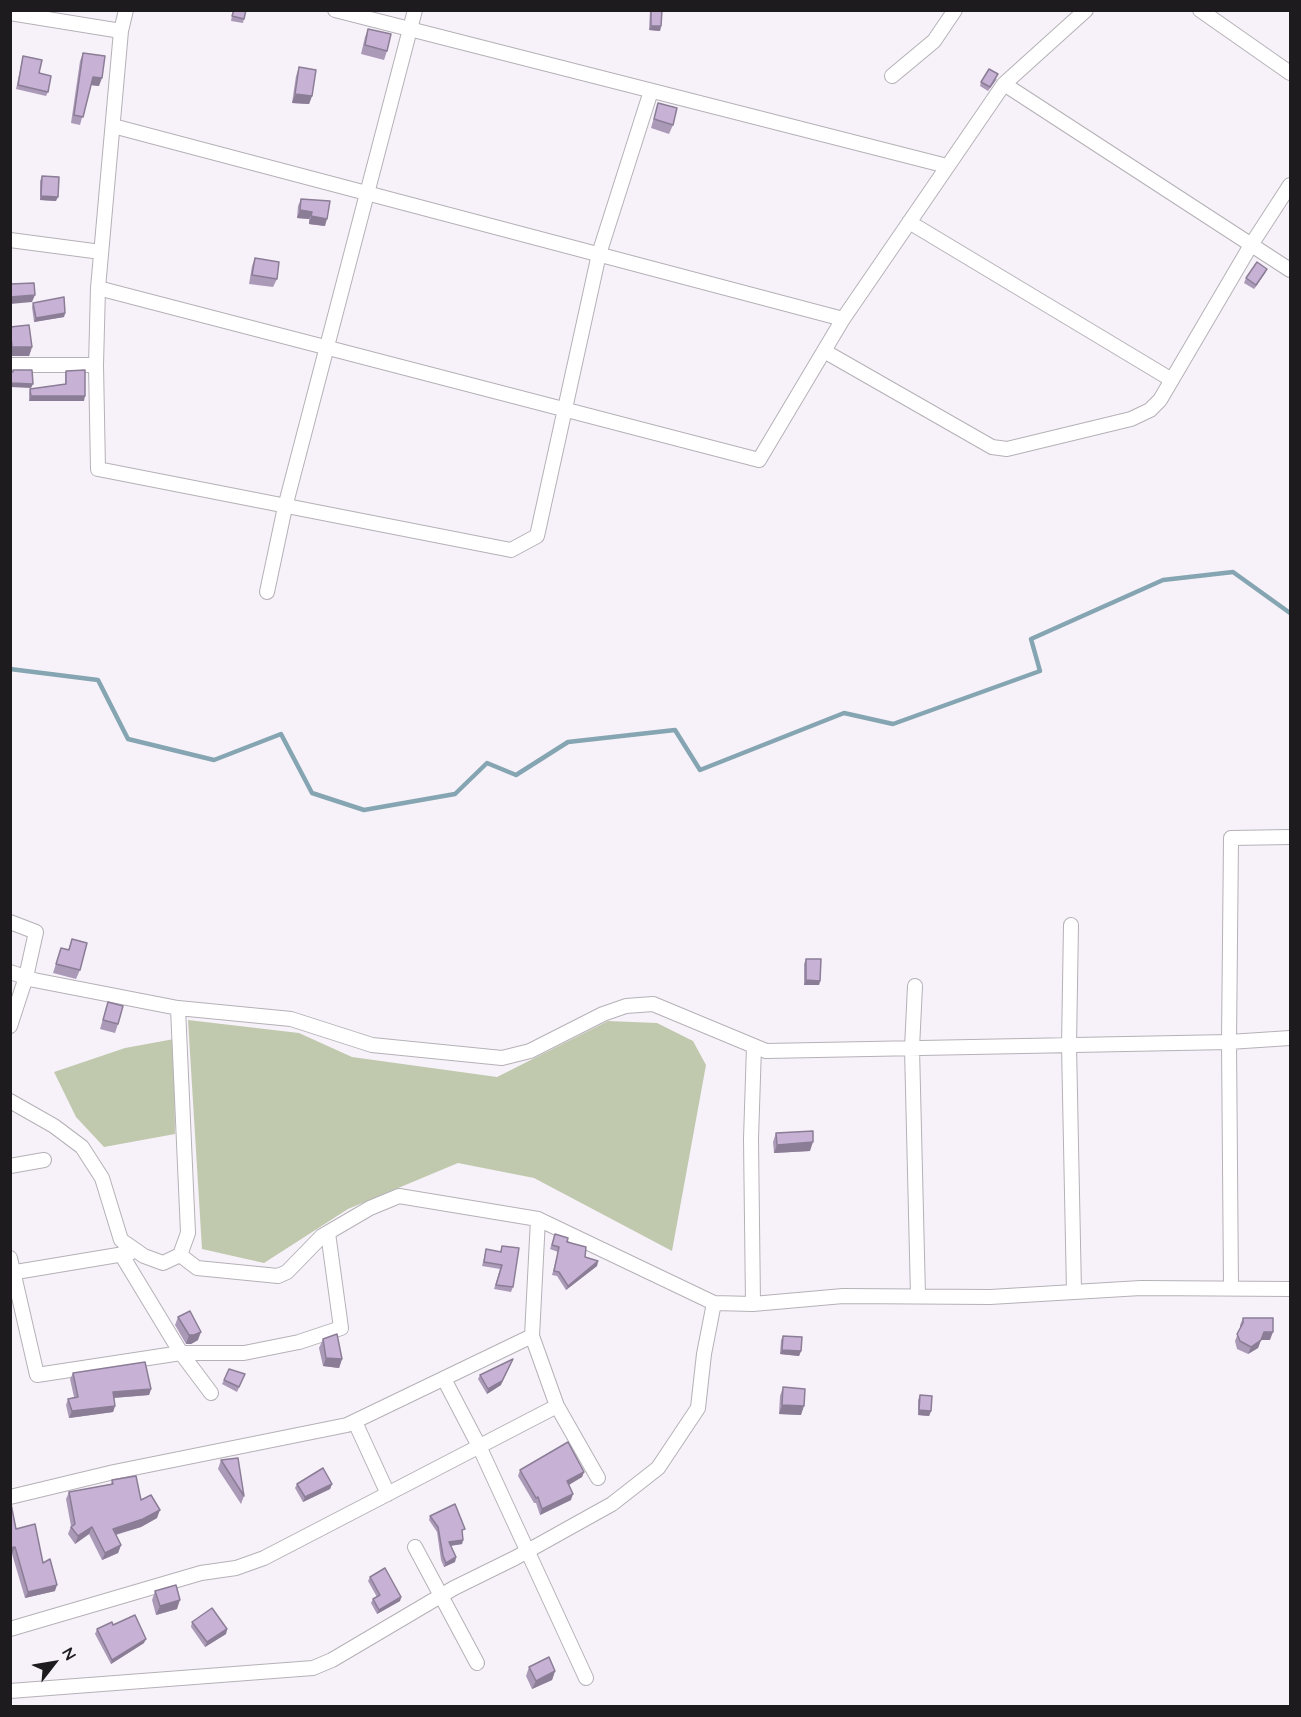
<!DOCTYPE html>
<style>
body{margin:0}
#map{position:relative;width:1301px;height:1717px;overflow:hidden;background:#f7f2f9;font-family:Quicksand,sans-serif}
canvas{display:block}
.frame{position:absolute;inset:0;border:12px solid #1d1b1d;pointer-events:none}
.north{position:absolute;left:24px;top:1633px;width:60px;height:60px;-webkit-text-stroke:4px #f7f2f9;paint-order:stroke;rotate:59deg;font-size:16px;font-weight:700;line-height:24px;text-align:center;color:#1d1b1d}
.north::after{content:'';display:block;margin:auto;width:21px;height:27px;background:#1d1b1d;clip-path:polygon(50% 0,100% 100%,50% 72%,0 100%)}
</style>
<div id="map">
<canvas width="1301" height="1717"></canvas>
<div class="frame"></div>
<div class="north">N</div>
</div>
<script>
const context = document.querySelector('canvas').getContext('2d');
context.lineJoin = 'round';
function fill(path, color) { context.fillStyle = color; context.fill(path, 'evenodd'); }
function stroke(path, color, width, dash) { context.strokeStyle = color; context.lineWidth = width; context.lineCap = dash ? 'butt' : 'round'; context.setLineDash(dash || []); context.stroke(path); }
fill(new Path2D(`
 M188,1020l111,13 53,24 145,20 111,-56 49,2 36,18 13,24 -34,186 -138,-73 -76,-15 -110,46 -84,54 -62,-14z
 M174,1039l1,95 -71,13 -28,-30 -22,-45 71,-24z`), '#c0c9ae');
stroke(new Path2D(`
 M10,669l88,11 30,59 86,21 67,-26 31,59 52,17 91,-16 32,-31 29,12 52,-33 107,-12 25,40 144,-57 49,11 147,-53 -9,-32 132,-59 70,-8 57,41`), '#84a5b1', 4.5);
const street = new Path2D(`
 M126,10l-5,21 -23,257 -2,77 2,104 413,81 26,-14 62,-282 52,-163
 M335,10l612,156
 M1200,10l90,63
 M10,13l111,18
 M892,76l42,-35 21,-31
 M1004,84l286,186
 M113,126l730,193
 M909,222l263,158
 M10,240l91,12
 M98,288l661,172 84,-141 161,-235 82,-74
 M824,351l168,96 15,2 124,-30 19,-9 10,-10 91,-155 39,-60
 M10,365h86
 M267,592l18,-85 130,-497
 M10,922l26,10 -10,45 -16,49
 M1071,925l-2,120 5,247
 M10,972l24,8 144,28 113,11 81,26 130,13 28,-7 73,-37 23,-8 27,-2 113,47 463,-9 61,-4
 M915,986l-3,62 6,248
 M10,1101l44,25 28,21 20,31 19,62 23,16 19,7 17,-8 8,-22 -10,-225
 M10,1166l34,-6
 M538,1219l-6,117 25,70 41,72
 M121,1254l60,99 30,40
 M180,1255l17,13 81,8 9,-4 35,-36 48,-28 29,-12 139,23 176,84 39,1 90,-8 147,1 151,-9 149,1
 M10,1258l27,117 144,-22h63l55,-11 42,-14 -13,-95
 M10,1273l120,-20
 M1231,1288l-2,-246 2,-204 59,-1
 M753,1304l-2,-165 3,-93
 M444,1379l35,67 107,232
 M355,1422l33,72
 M10,1497l104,-25 233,-47 185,-89
 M415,1547l62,116
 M10,1629l191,-56 35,-5 28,-10 293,-152
 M10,1691l303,-23 19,-8 122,-72 61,-30 97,-54 46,-36 40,-60 6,-54 10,-51`);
stroke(street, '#b5b1b7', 16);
stroke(street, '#fff', 14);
fill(new Path2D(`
 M233,10h13l-3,13 -12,-2z
 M650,10h12l-1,16 -1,5 -11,-1z
 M368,29l19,22 -3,9 -23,-6 4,-17z
 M83,53l16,33 -8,-1 -11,40 -9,-2 9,-62z
 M23,56l16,17 9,19 -2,4 -30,-7z
 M299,67l13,29 -3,8 -17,-1 4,-27z
 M997,79l-9,12 -8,-5 1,-4z
 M658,103l15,22 -4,9 -18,-6z
 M42,176l14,25 -16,-1v-19z
 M301,199l24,27 -16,-2v-5l-12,-1 1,-12z
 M255,258l22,21 -4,8 -24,-3 3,-18z
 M1267,269l-2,4 -11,16 -10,-6 2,-5z
 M33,303l32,10 -1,4 -30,5 -2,-15z
 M10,327l22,20 -3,9h-19z
 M66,371l18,30h-55v-8l1,-4 35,-5v-9z
 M72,939l8,31 -4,9 -23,-6 8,-25 7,2z
 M806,959l14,22 -1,4h-15v-21z
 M108,1002l10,22 -3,9 -15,-4z
 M776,1133l34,18 -36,2 -1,-11z
 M555,1234l30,23 13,4 -1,5 -31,24 -9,-14 -5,-1 6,-23 -8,-3z
 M502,1246l11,41 -2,5 -17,-3 6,-20 -18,-3 4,-17 14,3z
 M178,1317l20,23 -7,4h-5l-11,-19z
 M1243,1318l27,22h-9l-3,8 -10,6 -11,-5 -2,-8 5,-13v-3z
 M783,1336l18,15 -2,5 -19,-2 1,-14z
 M323,1339l19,20 -3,9 -16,-2 -4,-18z
 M73,1373l78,16 -2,6 -35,3 1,8 -2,6 -44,6 -3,-13 2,-6 6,-2 -4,-18z
 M480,1375l21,10 -14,9 -9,-15z
 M243,1379l-6,13 -15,-8 2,-4z
 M783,1387l18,28 -22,-1 1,-18z
 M920,1395l11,16 -2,5 -11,-1v-15z
 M221,1460l23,36 -3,8 -23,-35z
 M520,1470l64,2 -2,5 -13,8 2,15 -31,15 -4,-12h-2l-16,-27z
 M112,1480l29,20 16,18 -16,9 -25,8 5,10 -3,8 -16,7 -13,-26 -14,10 -7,-10 3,-8 -5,-27 3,-7 42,-8z
 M297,1484h35l-2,5 -27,13 -8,-14z
 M10,1505l6,24 27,34 12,28 -30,7 -13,-44h-2z
 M430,1516l33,18h-1l1,6 -1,4 -11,2 5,11 -1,5 -11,5 -3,-7 -4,-28 -8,-12z
 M370,1577l31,20 -1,4 -23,13 -6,-11 2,-4 4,-2 -9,-16z
 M155,1591l22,18 -21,6 -4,-15z
 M192,1622l35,7 -1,5 -21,13 -14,-20z
 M113,1625l31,18 -33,21 -16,-30 2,-5z
 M529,1667l26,4 -3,9 -20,9 -6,-13z`), '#ab99b8');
fill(new Path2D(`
 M651,26h10l-1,5 -11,-1z
 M93,77l9,1 -3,8 -9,-1z
 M295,94l17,2 -3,8 -17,-1z
 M41,196l17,1 -2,4 -16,-1z
 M300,210l12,2 -3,7 -12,-1z
 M311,216l16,3 -2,7 -16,-2z
 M1267,269l-2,4 -11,16 2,-4z
 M35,295l-3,7 -22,2v-7z
 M65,313l-1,4 -30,5 2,-4z
 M12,347h20l-3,9h-19v-4z
 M10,383l23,1 -2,4 -21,-1z
 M31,396h54l-1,5h-55z
 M806,980l14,1 -1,4h-15z
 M813,1142l-3,9 -36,2 3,-8z
 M598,1261l-1,5 -31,24 2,-4z
 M201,1332l-3,8 -7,4h-5l3,-9z
 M1264,1332h9l-3,8h-9z
 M1261,1340l-3,8 -10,6 3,-7z
 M782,1350l19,1 -2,5 -19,-2z
 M326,1358l16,1 -3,9 -16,-2z
 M511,1364l-10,21 -14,9 1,-5z
 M151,1389l-2,6 -38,3 2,-6z
 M782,1405l22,1 -3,9 -22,-1z
 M115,1406l-2,6 -44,6 3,-7z
 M919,1410l12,1 -2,5 -11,-1z
 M584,1472l-2,5 -17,10 2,-6z
 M332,1484l-2,5 -27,13 2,-5z
 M573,1494l-2,6 -31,15 2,-6z
 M160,1510l-3,8 -16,9 -31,9 3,-7z
 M92,1527l-3,7 -14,10 3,-8z
 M463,1540l-1,4 -14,2 1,-4z
 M121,1545l-3,8 -16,7 3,-7z
 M15,1547l-3,7h-2v-6z
 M456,1557l-1,5 -11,5 2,-4z
 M57,1585l-2,6 -30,7 3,-6z
 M401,1597l-1,4 -23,13 2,-4z
 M180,1600l-3,9 -21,6 4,-9z
 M227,1629l-1,5 -21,13 2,-5z
 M146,1639l-2,4 -33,21 1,-4z
 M555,1671l-3,9 -20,9 4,-8z`), '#8b7d96');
const building = new Path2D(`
 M234,10h12l-2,9 -12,-3z
 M651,10h11l-1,16h-10z
 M368,29l23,5 -4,17 -22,-6z
 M83,53l22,3 -3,22 -9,-1 -10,40 -9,-2z
 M23,56l19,4 -3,13 12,3 -3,16 -30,-7z
 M299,67l17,3 -4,26 -17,-2z
 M989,69l9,5 -8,13 -9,-5z
 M658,103l19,5 -4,17 -19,-6z
 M42,176l17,1 -1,20 -17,-1z
 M301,199l29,2 -3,18 -16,-3 1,-4 -12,-2z
 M255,258l24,4 -2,17 -25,-4z
 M1257,262l10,7 -11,16 -10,-7z
 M34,283l1,12 -25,2v-13z
 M64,297l1,16 -29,5 -3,-15z
 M29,325l3,22h-20l-2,-20z
 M13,370h19l1,14 -23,-1v-11h3z
 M85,370v26h-54l-1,-7 36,-5v-13z
 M72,939l15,4 -7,27 -24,-6 5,-16 8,2z
 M806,959h15l-1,22 -14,-1z
 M108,1002l15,4 -5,18 -15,-4z
 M813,1131v11l-36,3 -1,-12z
 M555,1234l13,4 -1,4 19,5 -1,10 13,4 -30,25 -9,-14 -5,-1 5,-24 -7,-2z
 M502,1246l17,2 -6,39 -17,-2 6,-20 -18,-3 2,-13 15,3z
 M190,1311l11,21 -7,3h-5l-11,-18z
 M1243,1318h30v14h-9l-3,8 -10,7 -11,-6 -3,-7 6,-11z
 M337,1334l5,25 -16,-1 -3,-19z
 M783,1336l19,1 -1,14 -19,-1z
 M513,1359l-11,22 -14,8 -8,-14z
 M145,1362l6,27 -38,3 2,14 -43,5 -4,-12 10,-2 -5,-24z
 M229,1369l16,5 -6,13 -15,-7z
 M783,1387l22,2 -1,17 -22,-1z
 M920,1395l12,1 -1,15 -12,-1z
 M568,1442l16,30 -17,9 6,13 -31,15 -4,-12 -2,1 -16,-28z
 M238,1458l6,38 -23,-36z
 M323,1468l9,16 -27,13 -8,-13z
 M136,1476l5,24 10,-5 9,15 -17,9 -30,10 8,16 -16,8 -13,-26 -14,9 -7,-9 4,-3 -6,-32 44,-8 -1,-4z
 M11,1504l5,25 19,-5 8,39 7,-4 7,26 -29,7 -13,-45 -5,1z
 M455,1504l10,25 -3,1 1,10 -14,2 7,15 -10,6 -3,-7 -5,-29 -8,-11z
 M385,1568l16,29 -22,13 -6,-11 7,-4 -10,-18z
 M176,1585l4,15 -20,6 -5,-15z
 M212,1608l15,21 -20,13 -15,-20z
 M135,1615l11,24 -34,21 -15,-31 15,-7 1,3z
 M549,1657l6,14 -19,10 -7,-14z`);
fill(building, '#c7b2d6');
stroke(building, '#8b7d96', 1.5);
</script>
